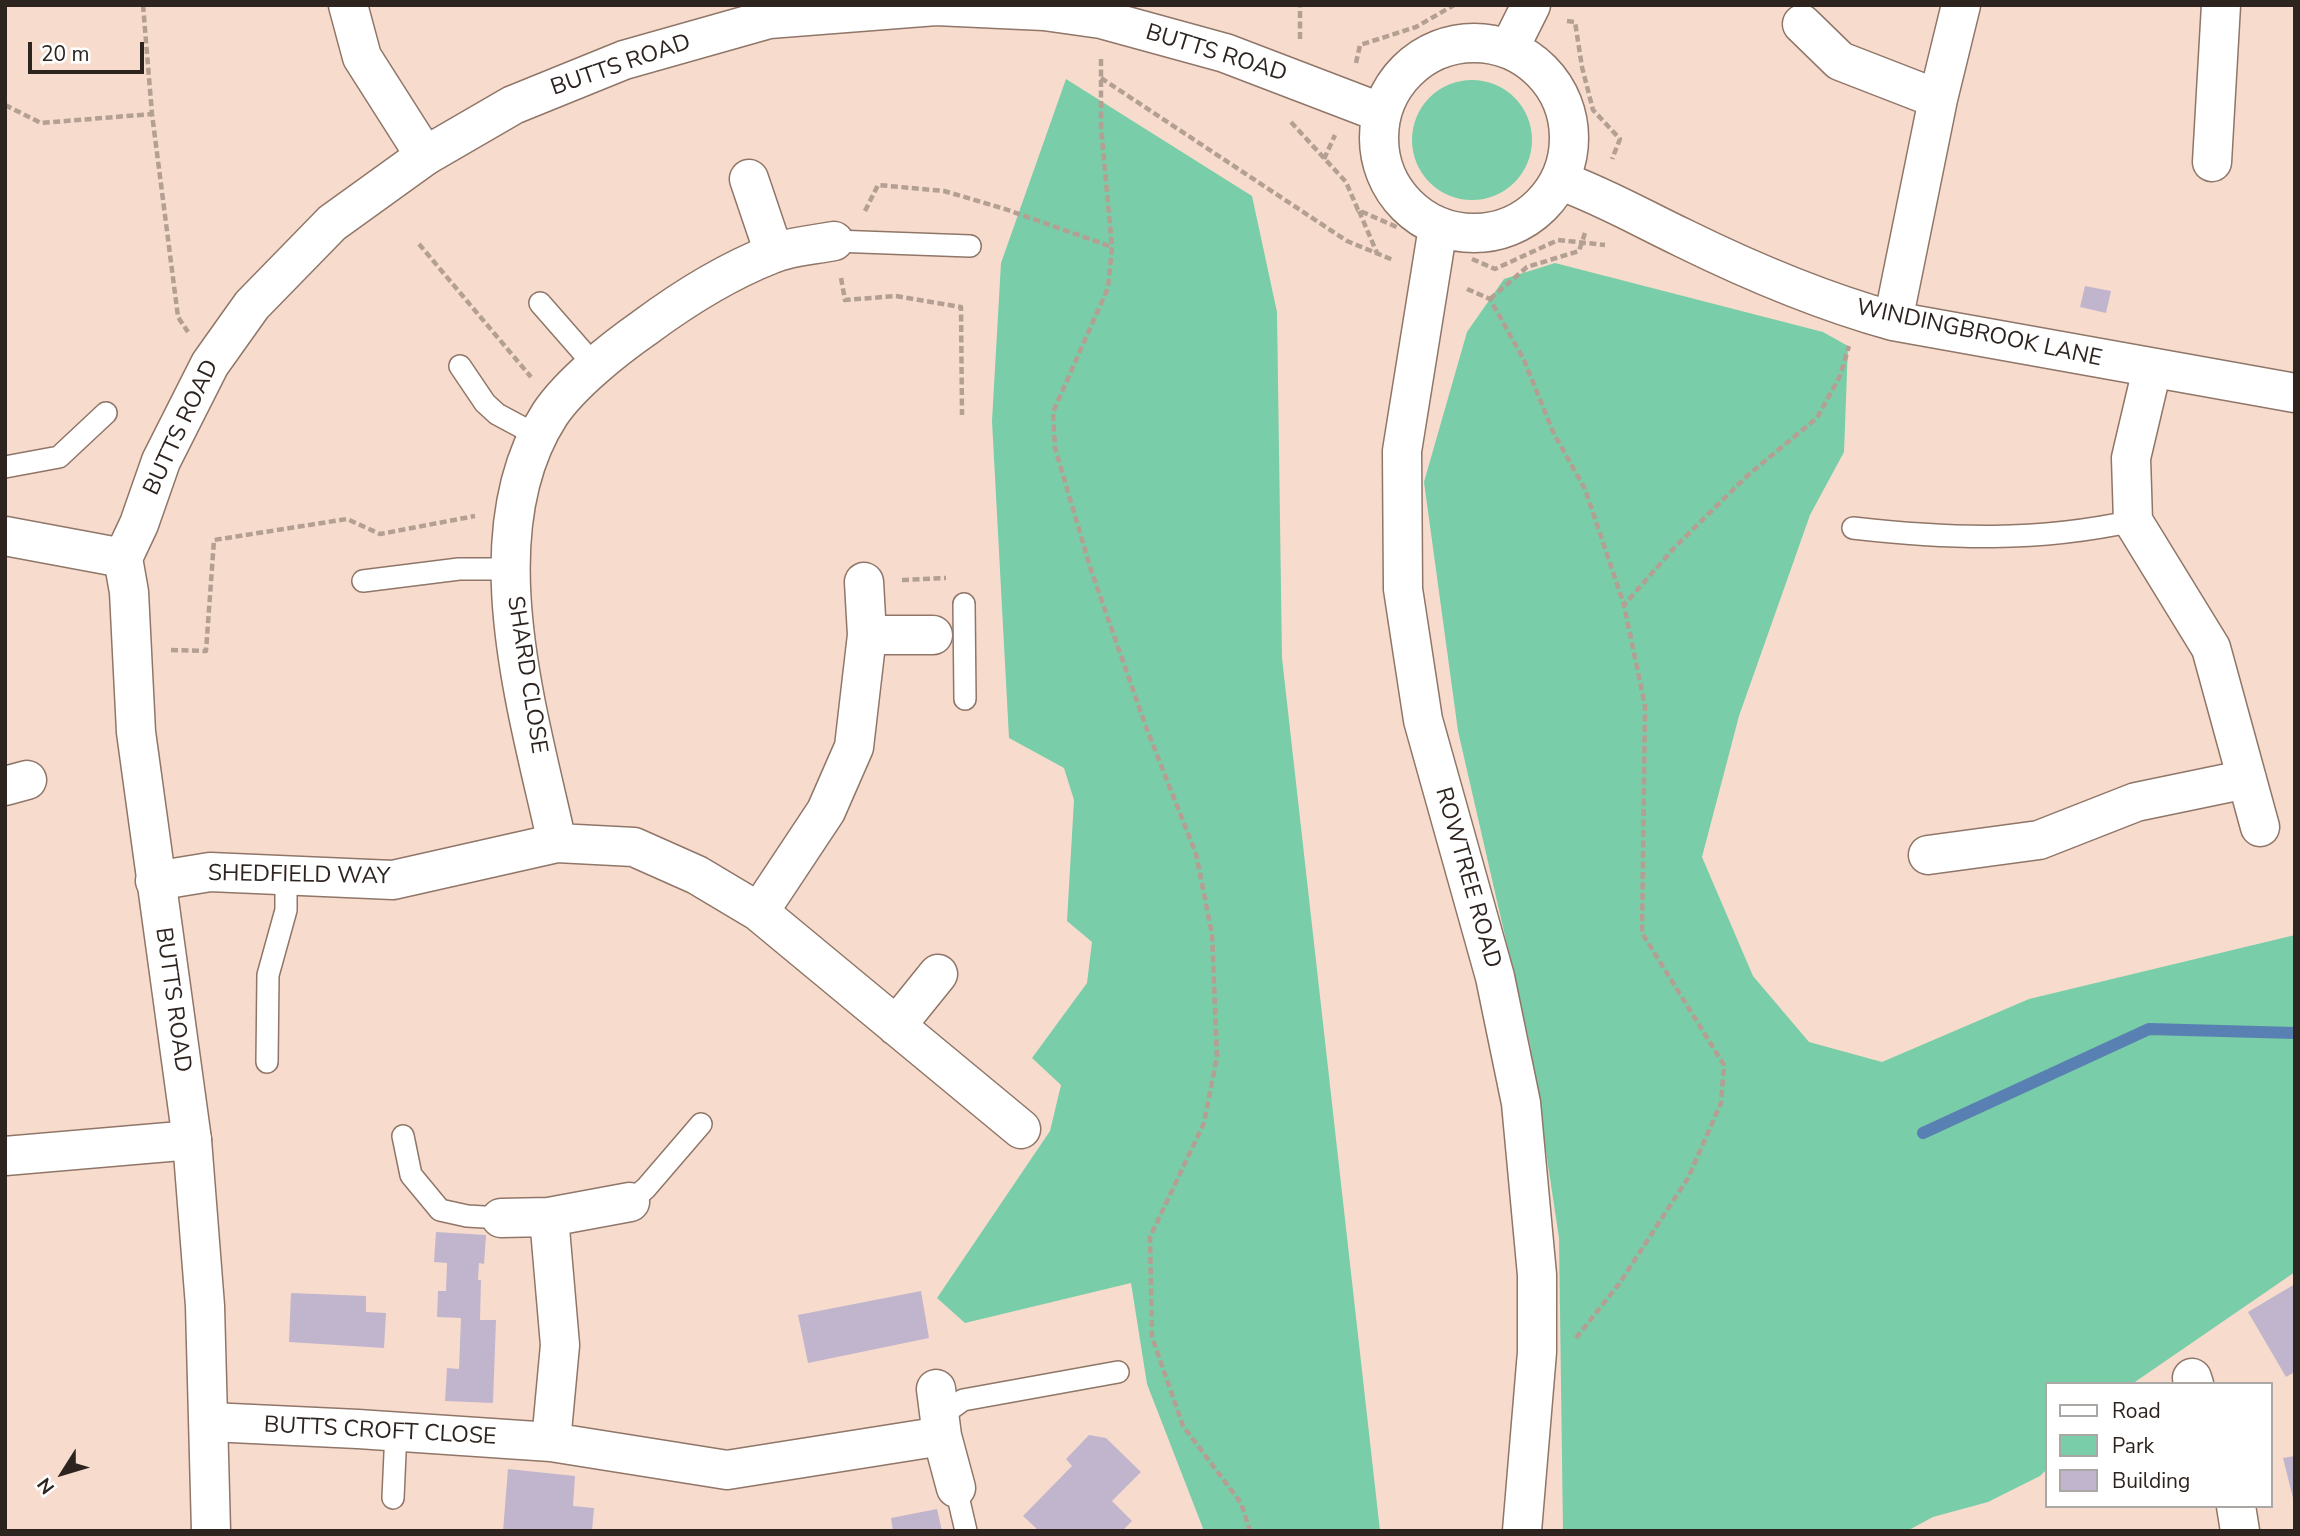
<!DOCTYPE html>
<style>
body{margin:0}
#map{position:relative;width:2300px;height:1536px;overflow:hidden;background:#f7dccd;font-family:"Nunito Sans",sans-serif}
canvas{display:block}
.frame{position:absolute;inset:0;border:7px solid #2e241f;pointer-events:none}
.legend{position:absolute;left:2045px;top:1382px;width:228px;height:126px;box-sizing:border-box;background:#fff;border:2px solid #aba7a5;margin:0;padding:9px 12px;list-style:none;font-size:21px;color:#2e241f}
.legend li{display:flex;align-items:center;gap:14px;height:35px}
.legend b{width:35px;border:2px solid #aba7a5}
.north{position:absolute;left:28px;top:1438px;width:70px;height:70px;-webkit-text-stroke:5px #fff;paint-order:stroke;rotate:233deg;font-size:19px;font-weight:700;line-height:28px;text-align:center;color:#2e241f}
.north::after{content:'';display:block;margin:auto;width:24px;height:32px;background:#2e241f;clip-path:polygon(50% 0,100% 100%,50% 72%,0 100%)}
.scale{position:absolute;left:28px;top:42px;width:116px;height:32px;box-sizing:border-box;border:4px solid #2e241f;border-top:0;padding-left:9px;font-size:21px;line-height:24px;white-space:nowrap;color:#2e241f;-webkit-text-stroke:5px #fff;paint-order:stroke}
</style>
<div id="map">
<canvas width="2300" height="1536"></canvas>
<div class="frame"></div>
<ul class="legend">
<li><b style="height:9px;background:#fff"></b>Road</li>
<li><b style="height:19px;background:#79cda8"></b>Park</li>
<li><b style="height:19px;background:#c1b5cd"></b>Building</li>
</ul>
<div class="north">N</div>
<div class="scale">20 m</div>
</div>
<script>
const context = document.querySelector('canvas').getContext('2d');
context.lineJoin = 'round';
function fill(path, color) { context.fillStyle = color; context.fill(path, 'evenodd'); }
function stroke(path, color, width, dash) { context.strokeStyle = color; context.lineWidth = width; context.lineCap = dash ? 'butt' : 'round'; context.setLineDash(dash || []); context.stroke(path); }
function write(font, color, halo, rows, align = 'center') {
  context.font = font + ' "Nunito Sans",sans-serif'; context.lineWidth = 5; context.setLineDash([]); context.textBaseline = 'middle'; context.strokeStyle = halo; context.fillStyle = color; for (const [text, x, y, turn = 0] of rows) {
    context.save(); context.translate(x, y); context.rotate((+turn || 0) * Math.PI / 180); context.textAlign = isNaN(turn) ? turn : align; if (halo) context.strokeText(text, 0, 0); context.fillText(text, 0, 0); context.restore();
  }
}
fill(new Path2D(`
 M1066,79l186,117 25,116 5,346 98,873h-176l-57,-147 -16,-101 -166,40 -28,-25 113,-167 11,-46 -29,-27 55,-75 5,-41 -25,-21 7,-121 -10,-32 -55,-30 -17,-317 9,-158z
 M1412 140a60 60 0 1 1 120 0a60 60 0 1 1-120 0Z
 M1555,263l268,69 25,14 -4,106 -34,63 -71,201 -37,141 51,119 56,66 73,20 147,-63 266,-64v337l-163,112h-86v86l-6,6 -52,26 -55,15 -26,14h-344l-4,-293 -29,-193 -72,-314 -34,-249 43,-150 37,-53z`), '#79cda8');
stroke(new Path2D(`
 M1923,1133l226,-104 146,4`), '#5980b2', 12);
fill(new Path2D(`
 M2085,286l26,5 -5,22 -26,-6z
 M436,1232l50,3 -2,29 -5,-1 -1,17h3l-1,40h16l-3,83 -48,-2 2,-33 12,1 2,-51 -24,-1 1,-26h8l1,-28 -13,-1z
 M2295,1284v88l-9,5 -38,-65z
 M921,1291l8,47 -121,25 -10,-48z
 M291,1293l75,3v16l20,1 -2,35 -95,-6z
 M1089,1435l17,3 35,34 -29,29 20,20 -10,10h-83l-16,-15 49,-50 -6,-7z
 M2295,1456v45l-1,1 -11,-44z
 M508,1469l67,7 -2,30 21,2 -2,23h-89z
 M937,1509l5,22h-49l-2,-13z`), '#c1b5cd');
const service = new Path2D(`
 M834,241l136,5
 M540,303l56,64
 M460,366l25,37 12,11 41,22
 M5,467l54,-10 47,-44
 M1853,528c97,11 184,14 280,-7
 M363,581l96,-12h53
 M964,604l1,95
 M267,1062l1,-87 18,-65v-35
 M403,1136l8,39 29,35 27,6 34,2
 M630,1202l16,-14 55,-64
 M940,1422l9,-12 14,-10 155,-28
 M956,1488l10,43
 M393,1498l3,-67`);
const minor = new Path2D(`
 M348,5l14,52 63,99
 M1802,24l38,37 98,38
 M2212,162l9,-157
 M749,179l25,74
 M1561,181c44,16 80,37 122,57 67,33 138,63 210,83l402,72
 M1893,321l45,-222 23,-94
 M2152,369l-21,89 2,63 78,127 49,179
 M5,536l118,22
 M867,635h66
 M5,786l22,-6
 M557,843c-28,-129 -85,-309 -7,-429 21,-31 64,-65 94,-86 39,-29 82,-56 128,-74 19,-8 42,-9 62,-13
 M1928,855l111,-15 97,-38 111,-23
 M155,881l55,-9 183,8 164,-37 77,4 63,28 62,37 262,217
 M759,912l67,-101 28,-64 13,-112 -3,-53
 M896,1026l42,-52
 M5,1156l187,-16
 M549,1217l81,-15
 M501,1218l48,-1 11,128 -9,97
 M2192,1378l2,6
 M936,1389l6,47 14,52
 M210,1422l148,7 193,13 176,28 215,-34
 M2236,1506l4,25`);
const tertiary = new Path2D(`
 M1379 138a95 95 0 1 1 190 0a95 95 0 1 1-190 0Z
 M1509,49l22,-44
 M1438,227l-36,224 1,138 20,131 72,257 26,126 16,172v77l-15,179
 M211,1531l-6,-225 -13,-166 -56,-408 -7,-140 -6,-34 16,-34 22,-63 49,-97 42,-59 80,-82 93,-67 88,-51 111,-45 145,-41 167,-13 108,5 57,8 124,34 157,60`);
stroke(service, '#8f7668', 24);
stroke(minor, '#8f7668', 41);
stroke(tertiary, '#8f7668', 41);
stroke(new Path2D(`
 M143,5l9,109 26,203 10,15
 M1567,21l8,1 7,45 11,43 27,29 -8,20
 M1300,39v-34
 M1101,59v68l11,120 -4,41 -55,124 2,36 36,122 55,157 50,127 16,80 5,123 -13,66 -54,114 2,100 31,89 58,77 9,28
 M1356,63l4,-18 56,-18 38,-22
 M1101,78l246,163 46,19
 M5,105l36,18 111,-9
 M1291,122l55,60 12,28 41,18
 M1324,159l11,-24
 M865,211l13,-26 66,6 61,18 107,38
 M1359,211l18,42
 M419,244l112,133
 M1472,259l23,10 63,-29 47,5
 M841,278l4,22 51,-4 65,11 1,108
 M1467,289l23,10 34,61 30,74 31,55 39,116
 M1490,299l37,-32 52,-16 6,-18
 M902,580l44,-2
 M171,650l35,1 8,-111 133,-21 33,15 95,-18
 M1576,1338l43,-54 69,-106 33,-75 3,-38 -82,-132 3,-227 -21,-101 50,-57 74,-73 69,-57 23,-42 9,-30`), '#b49f93', 4.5, [7, 3.5]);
stroke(service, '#fff', 21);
stroke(minor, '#fff', 38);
stroke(tertiary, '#fff', 38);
write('23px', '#2e241f', '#fff', [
 ["BUTTS ROAD",1216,54,17],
 ["BUTTS ROAD",621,66,-19],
 ["WINDINGBROOK LANE",1979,334,12],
 ["BUTTS ROAD",182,428,-65],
 ["SHARD CLOSE",526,675,81],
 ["SHEDFIELD WAY",299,876,1],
 ["ROWTREE ROAD",1467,878,74],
 ["BUTTS ROAD",172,1000,82],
 ["BUTTS CROFT CLOSE",380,1432,3]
]);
</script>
